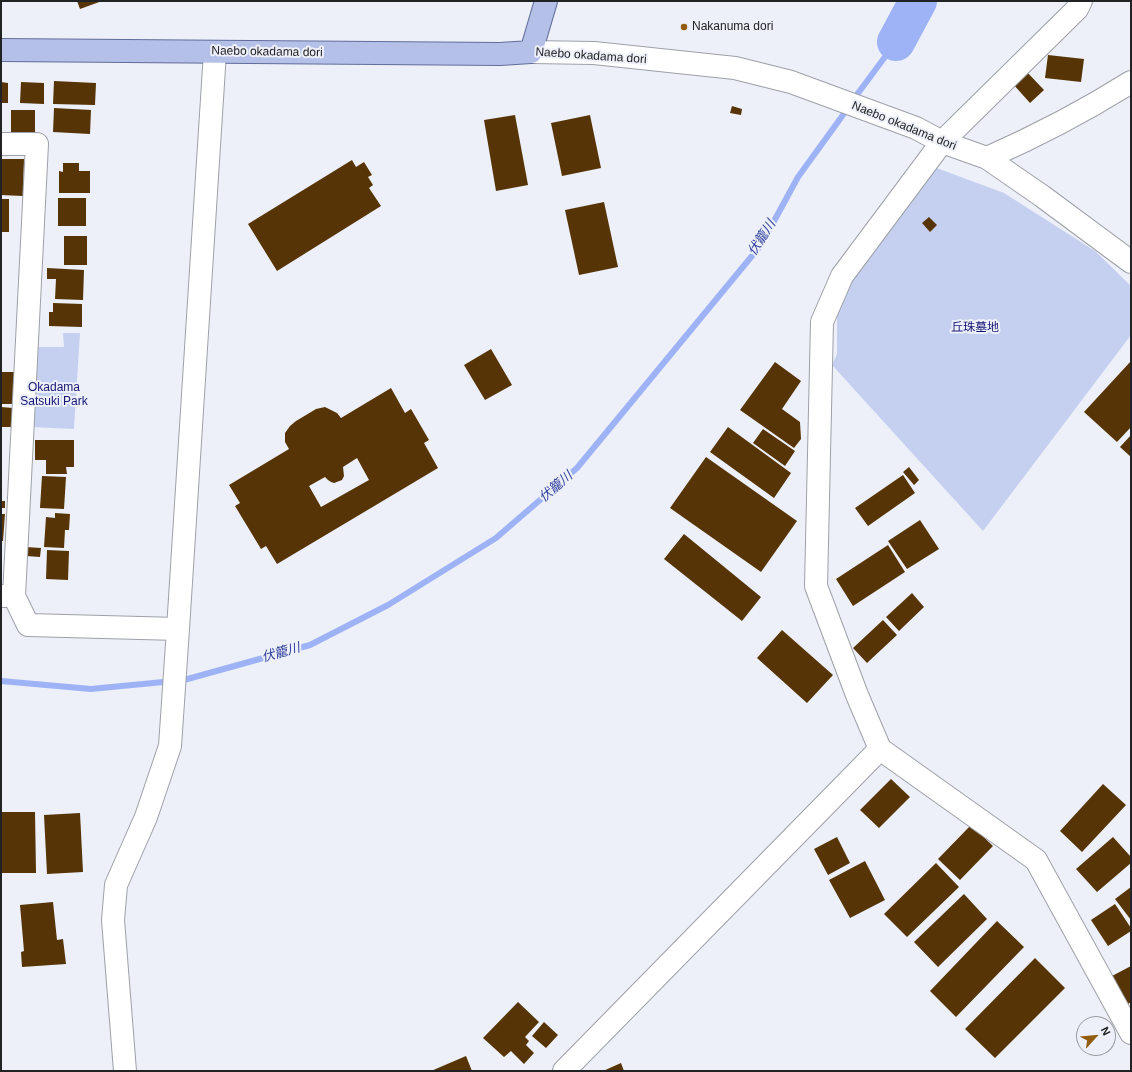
<!DOCTYPE html>
<meta charset="utf-8">
<style>
body{margin:0}
#map{position:relative;width:1132px;height:1072px;overflow:hidden;background:#edf0f8;font-family:Helvetica,sans-serif}
canvas{display:block}
.frame{position:absolute;inset:0;border:2px solid #212224;pointer-events:none}
.north{position:absolute;left:1076px;top:1016px;width:40px;height:40px;box-sizing:border-box;background:#edf0f8;border:1px solid #9b9ea3;border-radius:50%;rotate:63deg;font-size:11px;font-weight:700;line-height:16px;text-align:center;color:#212224}
.north::after{content:'';display:block;margin:auto;width:14px;height:18px;background:#915c10;clip-path:polygon(50% 0,100% 100%,50% 72%,0 100%)}
</style>
<div id="map">
<canvas width="1132" height="1072"></canvas>
<div class="frame"></div>
<div class="north">N</div>
</div>
<script>
const context = document.querySelector('canvas').getContext('2d');
context.lineJoin = 'round';
function fill(path, color) { context.fillStyle = color; context.fill(path, 'evenodd'); }
function stroke(path, color, width, dash) { context.strokeStyle = color; context.lineWidth = width; context.lineCap = dash ? 'butt' : 'round'; context.setLineDash(dash || []); context.stroke(path); }
function write(font, color, halo, rows, align = 'center') {
  context.font = font + ' Helvetica,"Noto Sans JP",sans-serif'; context.lineWidth = 4; context.setLineDash([]); context.textBaseline = 'middle'; context.strokeStyle = halo; context.fillStyle = color; for (const [text, x, y, turn = 0] of rows) {
    context.save(); context.translate(x, y); context.rotate((+turn || 0) * Math.PI / 180); context.textAlign = isNaN(turn) ? turn : align; if (halo) context.strokeText(text, 0, 0); context.fillText(text, 0, 0); context.restore();
  }
}
fill(new Path2D(`
 M934,167l70,26 91,58 36,35v49l-148,196 -151,-166 5,-11v-39l16,-36z
 M63,333h17l-6,96 -43,-2 5,-80h28z`), '#c5d0f1');
stroke(new Path2D(`
 M853,100l43,-58
 M1,681l90,8 93,-9 126,-35 78,-40 108,-67 81,-70 184,-223 37,-68 50,-69`), '#9eb2f6', 6);
stroke(new Path2D(`
 M896,42l22,-41`), '#9eb2f6', 38);
fill(new Path2D(`
 M77,1h25l-22,8z
 M1048,55l36,4 -3,23 -36,-4z
 M1026,71l18,19 -14,13 -17,-19z
 M54,81l42,2 -1,22 -42,-1z
 M1,82l7,1v20h-7z
 M21,82l23,1v21l-24,-1z
 M732,106l10,3 -1,6 -11,-2z
 M54,108l37,2 -1,24 -37,-2z
 M11,110h24v24h-24z
 M515,115l13,70 -32,6 -12,-71z
 M590,115l11,53 -39,8 -11,-53z
 M1,159h23l-1,37 -22,-1z
 M352,160l4,7 8,-5 8,13 -4,2 5,8 -4,3 12,18 -104,65 -29,-47z
 M63,163h16v8h11v22h-31v-22l4,1z
 M58,198h28v28h-28z
 M1,199h8v33h-8z
 M604,202l14,65 -39,8 -14,-65z
 M929,217l8,8 -7,7 -8,-9z
 M64,236h23v29h-23z
 M47,268l37,2 -1,30 -28,-1 1,-20h-9z
 M53,303l29,1v23l-33,-1v-14h4z
 M491,349l21,36 -27,15 -21,-35z
 M1131,361v66l-14,15 -33,-30z
 M775,362l26,19 -19,28 18,13 1,17 -7,9 -54,-38z
 M1,372h13v32h-13z
 M391,388l14,25 6,-4 18,31 -5,3 14,25 -161,96 -11,-18 -5,3 -26,-43 5,-3 -11,-18 60,-36 -4,-7v-9l5,-7 6,-5 20,-12 9,-2 12,6 4,5zM357,458l12,22 -48,27 -12,-21 16,-9 3,3 3,2 3,1 8,-3 2,-4 -1,-9z
 M1,407l12,1v19h-12z
 M728,427l63,46 -17,25 -64,-46z
 M763,429l32,22 -10,15 -32,-23z
 M1131,435v22l-11,-10z
 M35,440h39v27h-8l1,7h-21v-14h-11z
 M706,457l91,64 -36,51 -91,-64z
 M909,467l10,13 -5,5 -11,-13z
 M903,475l12,18 -47,33 -13,-18z
 M42,476l24,1 -2,32 -24,-1z
 M1,501h4v7h-4z
 M55,513l15,1 -1,16h-4l-1,18 -20,-1 2,-30 9,1z
 M1,514h4l-2,27h-2z
 M920,520l19,29 -32,20 -19,-28z
 M684,534l77,63 -19,24 -78,-62z
 M888,545l17,27 -52,34 -17,-27z
 M26,547l15,1 -1,9 -14,-1z
 M47,550l22,1 -1,29 -22,-1z
 M912,593l12,14 -25,24 -13,-14z
 M883,620l14,15 -30,28 -14,-15z
 M782,630l51,45 -26,28 -50,-45z
 M891,779l19,18 -31,31 -19,-18z
 M1103,784l23,21 -44,47 -22,-21z
 M1,812h34l1,61h-35z
 M80,813l3,59 -36,2 -3,-59z
 M971,825l22,21 -33,34 -22,-21z
 M837,837l13,26 -22,12 -14,-26z
 M1113,837l18,20v6l-34,29 -21,-23z
 M865,861l20,39 -35,18 -21,-38z
 M936,863l23,24 -52,50 -23,-23z
 M1131,887v33l-16,-21z
 M964,894l23,25 -49,48 -24,-25z
 M53,902l4,38 6,-1 3,25 -44,3 -1,-15 3,-1 -4,-46z
 M1115,904l16,24v3l-23,15 -17,-26z
 M997,921l27,26 -68,70 -26,-26z
 M1035,958l30,30 -70,70 -30,-29z
 M1131,966v36l-3,2 -16,-28z
 M518,1002l21,20 -14,15 4,4 -3,4 8,8 -10,11 -13,-13 -7,6 -21,-19z
 M544,1022l14,13 -12,13 -14,-12z
 M466,1056l6,15h-41z
 M621,1063l3,8h-21z`), '#563405');
const minor = new Path2D(`
 M1081,1l-4,8 -135,133 -100,134 -20,46 -6,264 41,109 23,54 156,111 95,173
 M531,52l63,1 141,15 56,14 125,46 26,14 45,16 55,38 89,66
 M1,144h36l-23,452
 M987,158c50,-22 98,-47 144,-76
 M1,596h13l14,29 150,4
 M125,1071l-12,-151 3,-35 30,-68 24,-71 8,-117 37,-577
 M564,1071l316,-322`);
const major = new Path2D(`
 M1,50l499,4 31,-2 15,-51`);
stroke(minor, '#9da0a7', 24);
stroke(major, '#616d9a', 24);
stroke(minor, '#fff', 22);
stroke(major, '#b5c0e8', 22);
for (const [x, y, r, color] of [
 [684,27,4,"#915c10"]
]) { const dot = new Path2D(); dot.arc(x, y, r, 0, 2 * Math.PI); context.fillStyle = color; context.fill(dot); stroke(dot, '#edf0f8', 1.5); }
write('12px', '#212224', '#edf0f8', [
 ["Nakanuma dori",692,27]
], 'left');
write('12px', '#212224', '#edf0f8', [
 ["Naebo okadama dori",267,52,1],
 ["Naebo okadama dori",591,56,4],
 ["Naebo okadama dori",904,126,22]
]);
write('12px', '#151574', '#edf0f8', [
 ["丘珠墓地",975,328],
 ["Okadama",54,388],
 ["Satsuki Park",54,402]
]);
write('italic 13px', '#2e3d9c', '#edf0f8', [
 ["伏籠川",762,238,-57],
 ["伏籠川",556,487,-41],
 ["伏籠川",281,653,-16]
]);
</script>
